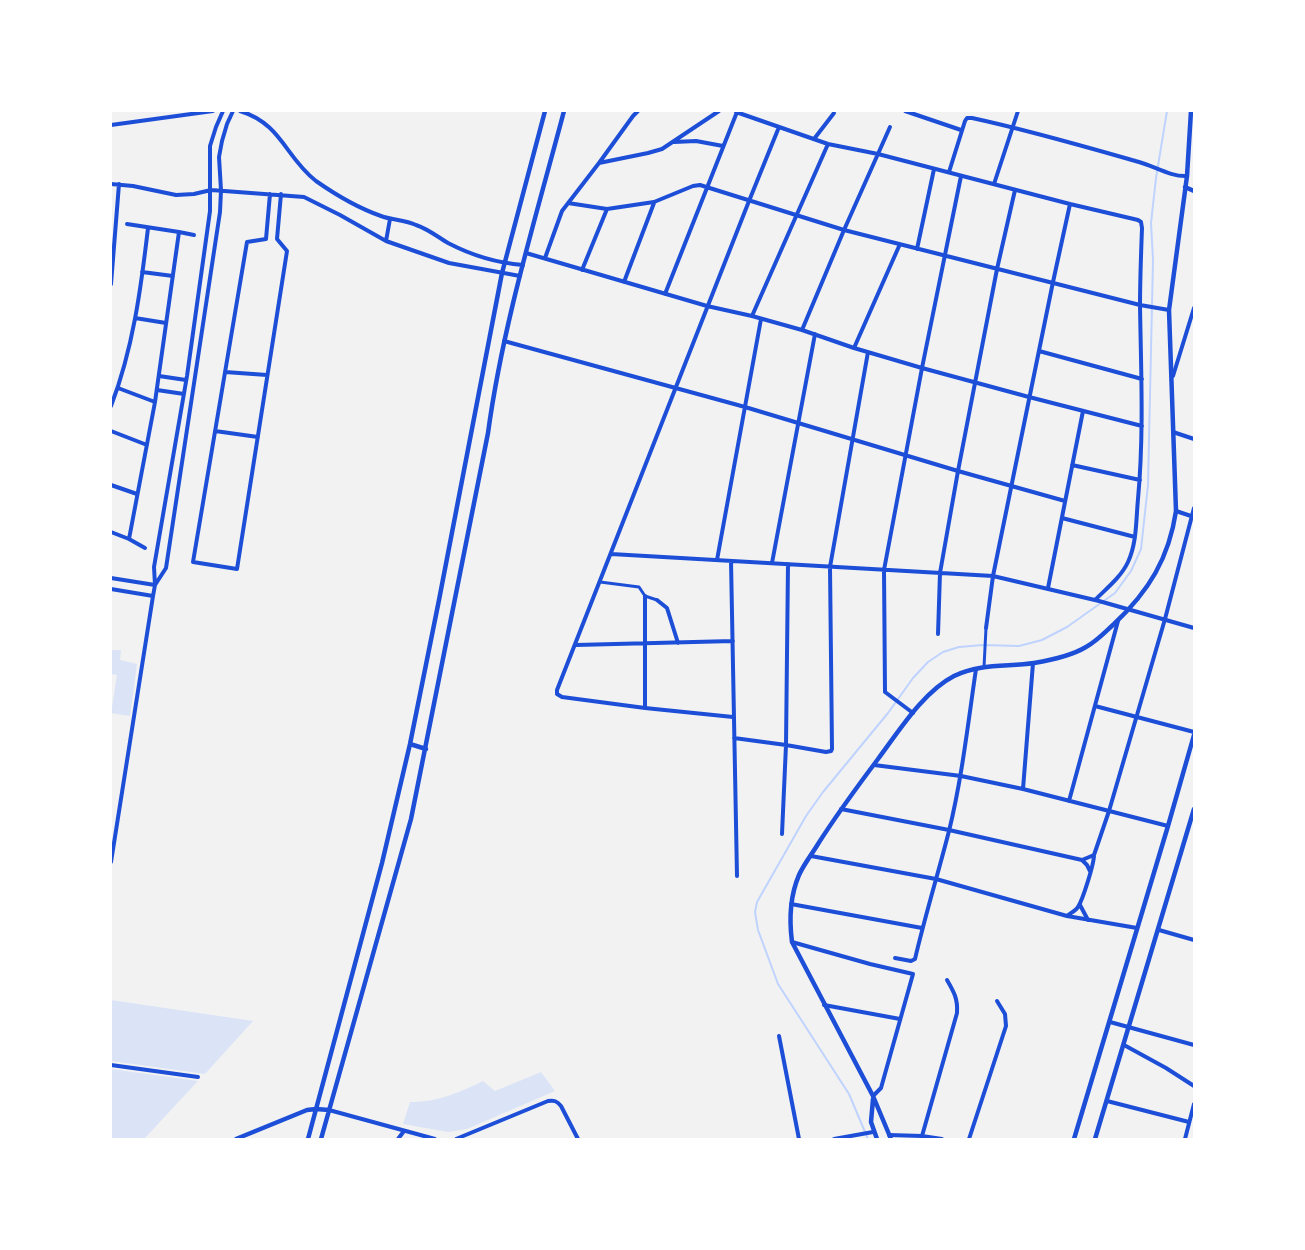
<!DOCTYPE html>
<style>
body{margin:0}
#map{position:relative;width:1305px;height:1250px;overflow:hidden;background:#f2f2f2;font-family:"Space Grotesk",sans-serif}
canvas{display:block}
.frame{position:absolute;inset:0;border:112px solid #fff;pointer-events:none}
</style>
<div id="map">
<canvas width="1305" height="1250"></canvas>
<div class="frame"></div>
</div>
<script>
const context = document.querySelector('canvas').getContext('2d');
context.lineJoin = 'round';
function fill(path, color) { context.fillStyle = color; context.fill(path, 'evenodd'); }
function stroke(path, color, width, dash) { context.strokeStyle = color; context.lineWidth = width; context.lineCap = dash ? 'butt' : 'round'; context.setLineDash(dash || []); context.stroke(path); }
fill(new Path2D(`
 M111,650h10l-1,10 17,4 -7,52 -19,-3 6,-38 -6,-1z
 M111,1000l142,21 -48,53 -94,-13z
 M111,1069l87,12 -54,58h-33z
 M541,1072l14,19 -88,38 -19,3 -45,-8 7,-22c25,1 51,-10 73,-21l12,10z`), '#dbe4f7');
stroke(new Path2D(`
 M868,1139l-19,-45 -71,-110 -20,-54 -3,-18 2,-10 49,-86 17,-24 65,-79 25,-35 15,-16 15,-10 16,-5 24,-2 36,1 23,-6 25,-13 48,-34 16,-22 10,-22 7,-64 5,-225 -2,-37 5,-45 11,-67`), '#bfd3fe', 2);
stroke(new Path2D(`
 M600,582l39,5 6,9 12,4
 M984,667l2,-39`), '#1d4ed8', 3);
stroke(new Path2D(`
 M240,111c42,13 45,46 76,70 20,14 42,27 65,35 11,4 24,4 35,9 12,4 22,12 32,18 23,12 49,20 75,22
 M905,111l56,19
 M736,112l92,32 50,10 192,50 68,16 3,2 1,6c-1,26 -2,52 -2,78 1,64 4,128 -2,193 -2,20 -1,44 -10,63 -7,15 -21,26 -33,38
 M111,125l102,-14
 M814,139l20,-26
 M674,142l22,-1 27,5
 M599,163l49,-10 14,-4 57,-38
 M949,172l16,-51 2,-3h5c56,12 111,28 167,44 15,4 32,15 48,14
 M111,184l22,2 43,9 18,-1 17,-4 93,7 36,18 46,26 63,22 71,13
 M994,184l24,-73
 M270,194l-4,45 -19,3 -54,320 44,7 50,-318 -10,-12 4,-45
 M568,203l39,6 47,-7 39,-16 7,-1 144,45 296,75 29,5
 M127,224l52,8 -24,170 -26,137
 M179,232l15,3
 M386,241l4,-22
 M917,249l17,-80
 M526,253l181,53 45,10 50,14 52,18 68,20 107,29 113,29
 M545,258l17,-47 37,-48 34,-47 5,-5
 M582,270l25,-61
 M142,272l31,4
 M624,282l30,-79
 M111,284l8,-100
 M665,294l72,-182
 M752,316l76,-172
 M135,318l31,5
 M802,330l42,-100 46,-103
 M504,341l241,66 213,64 107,30
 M854,348l46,-104
 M1039,351l103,28
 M225,372l42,3
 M159,376l27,4
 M1173,376l21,-68
 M118,388l37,14
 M157,390l27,4
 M111,406c22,-57 30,-118 37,-178
 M111,431l36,14
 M215,431l43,6
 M1173,432l21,7
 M1072,465l68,15
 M111,485l26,9
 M1176,511l18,6
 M1062,518l73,19
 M111,532l18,7 16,9
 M611,554l382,22 106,25 95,27
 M717,560l44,-241
 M731,561l6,315
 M772,563l43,-229
 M111,578l44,7
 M155,585l11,-17 54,-356 1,-22 -2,-33 3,-16 5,-17 6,-13
 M1048,588l35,-177
 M111,589l42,7
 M657,600l10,8 11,35
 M986,628l7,-52 60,-294 17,-78
 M938,634l2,-61 18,-102 39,-202 18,-79
 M576,645l157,-4
 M1095,706l99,26
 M645,708v-112
 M913,713l-28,-21 -1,-122 38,-202 39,-192
 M733,717l-88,-9 -83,-11 -5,-3v-4l192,-489 30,-74
 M734,738l52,7 40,7 5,-1 1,-2 -2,-182 38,-215
 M874,765l87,11 62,13 145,37
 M1023,789l10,-126
 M1069,801l49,-180
 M841,809l108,21 133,30 12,-5
 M782,834l4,-89 2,-181
 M811,856l125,23 131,37 70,12
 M1082,860l5,5 3,6
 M111,862l42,-266 2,-11 -1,-18 33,-191 23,-165v-65l6,-19 7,-16
 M791,904l131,24
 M1080,905l8,15
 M1067,916c4,-3 8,-5 11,-9 5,-8 16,-43 16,-52l15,-44 56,-192 29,-111
 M1159,930l35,10
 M792,942l78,22 43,10 -32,114 -8,8
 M895,958l16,3 4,-2c10,-43 23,-85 34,-128 13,-53 19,-108 27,-162
 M824,1005l76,14
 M1110,1022l84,23
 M779,1036l20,103
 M1124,1045l42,23 28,18
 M111,1065l87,12
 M1107,1101l82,21
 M329,1110l106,29
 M889,1135l33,1 20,3
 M922,1136l35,-123c1,-14 -3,-21 -10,-33
 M398,1139l6,-8
 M456,1139l92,-38c6,-1 9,0 13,5l17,33
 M834,1139l39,-7
 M969,1139l37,-113 -1,-12 -8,-13
 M1185,1139l9,-35`), '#1d4ed8', 4);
stroke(new Path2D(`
 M1185,187l9,4
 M410,744l16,5
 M873,1099l-2,23 6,17
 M236,1139l71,-29 9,-1 13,1
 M308,1139l74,-276 28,-119 29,-144 63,-327 43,-162
 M321,1139l90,-320 77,-386c15,-110 48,-216 76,-322
 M891,1139l-18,-43 -81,-154c-3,-23 -2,-46 7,-67 5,-11 13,-21 19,-31 19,-30 39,-57 60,-85 21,-28 45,-67 76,-83 26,-13 54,-9 80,-13 18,-3 37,-7 52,-16 11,-6 19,-15 28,-23 35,-33 55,-66 62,-113l-7,-201 18,-134 4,-65
 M1074,1139l94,-313 26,-91
 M1095,1139l99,-330`), '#1d4ed8', 4.5);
</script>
